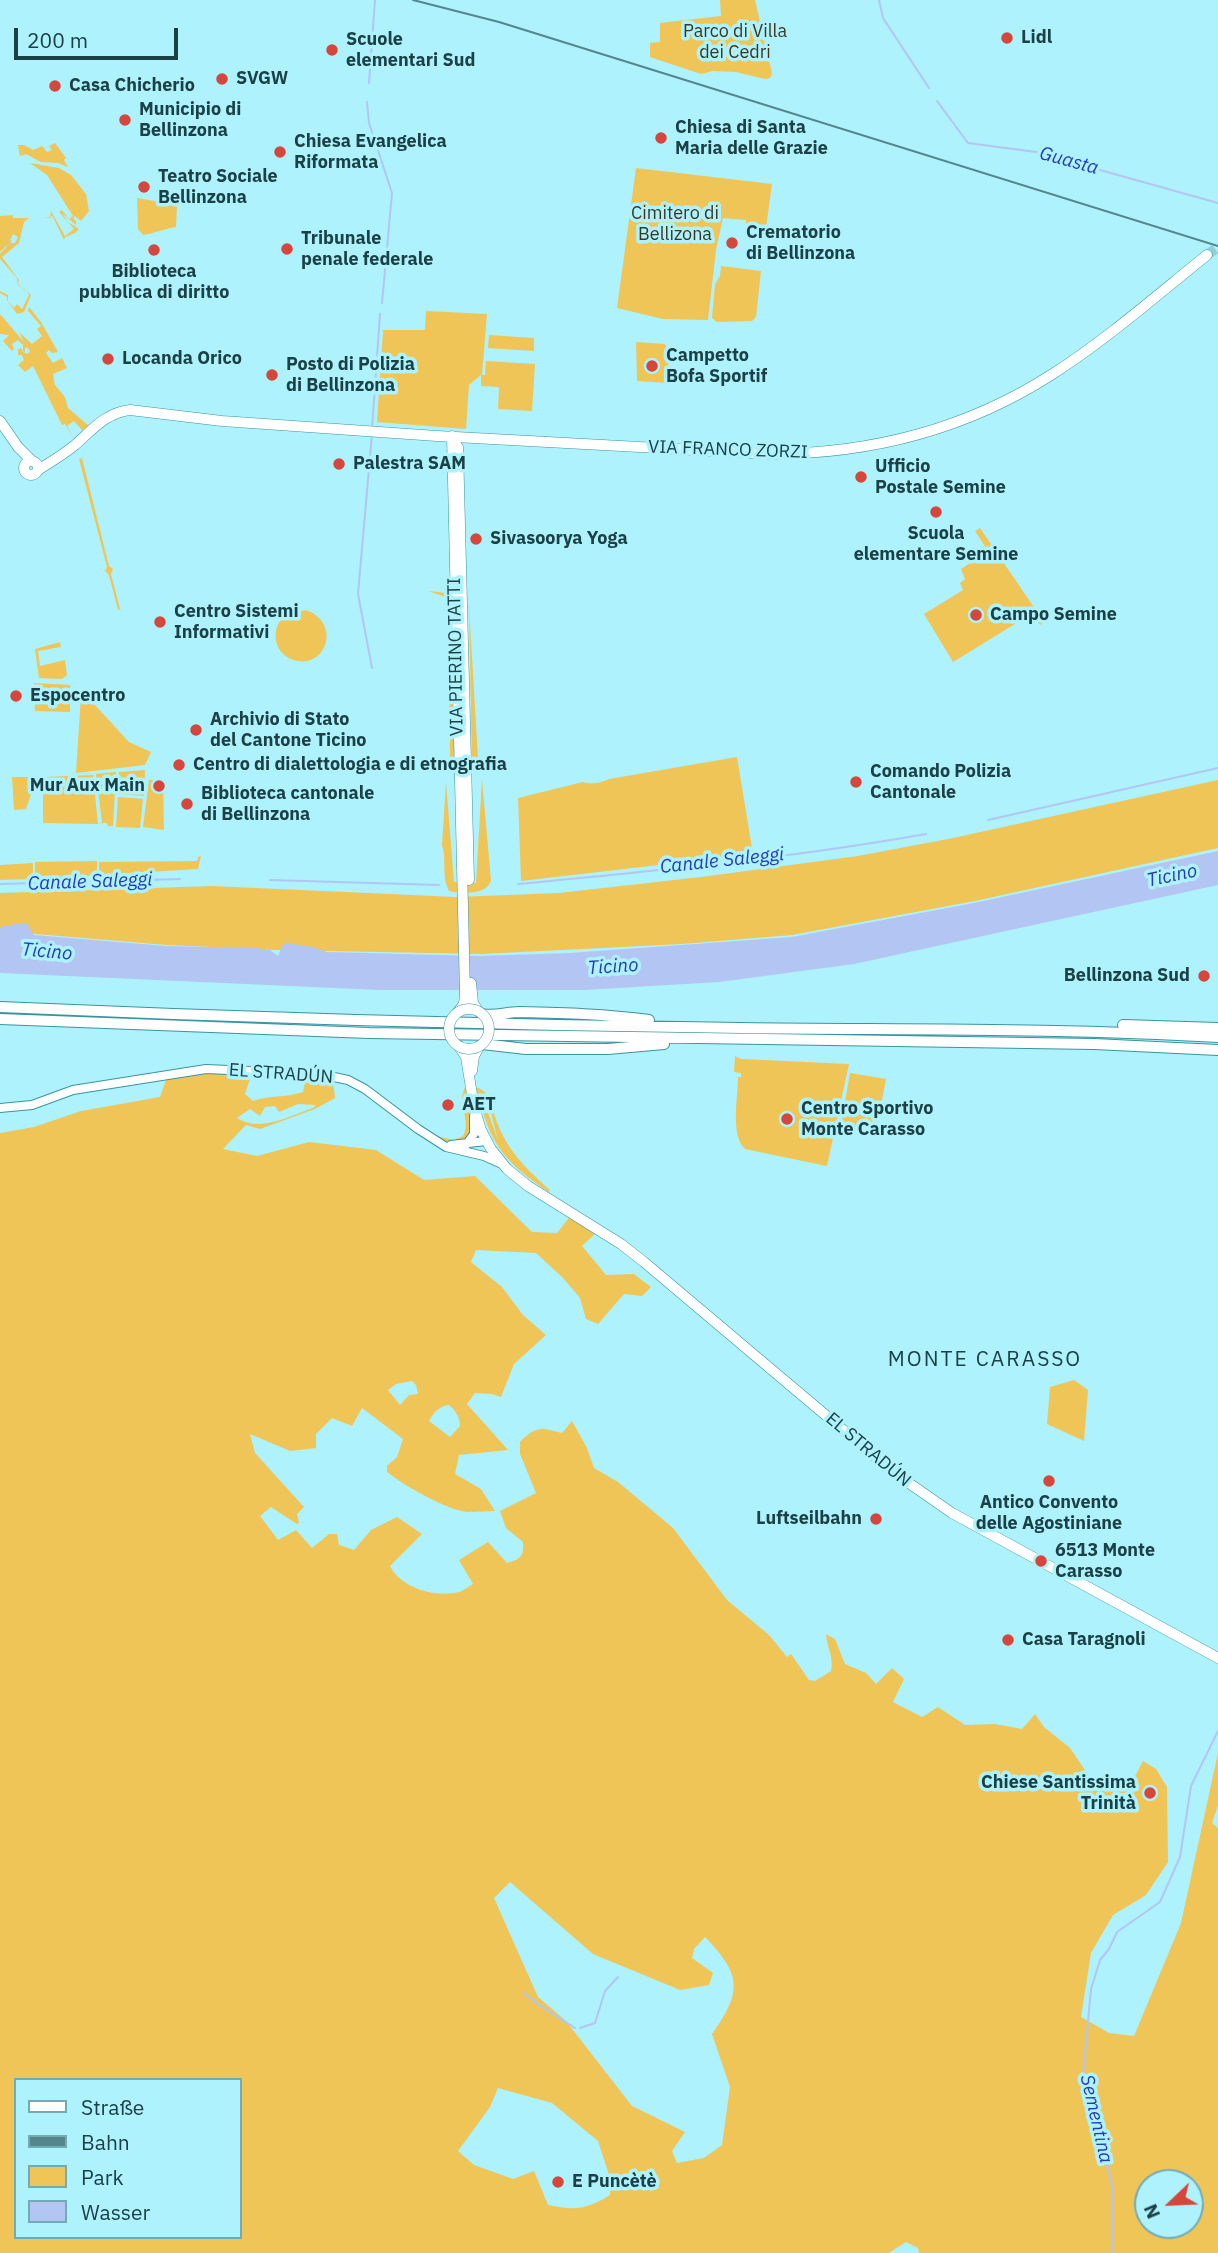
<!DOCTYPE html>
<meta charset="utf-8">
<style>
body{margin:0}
#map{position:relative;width:1218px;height:2253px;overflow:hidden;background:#adf2fd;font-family:"IBM Plex Sans",sans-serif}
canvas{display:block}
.legend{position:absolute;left:14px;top:2078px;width:228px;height:161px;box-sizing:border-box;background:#adf2fd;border:2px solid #73abb4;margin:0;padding:9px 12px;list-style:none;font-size:21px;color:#1b4146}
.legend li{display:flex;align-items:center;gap:14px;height:35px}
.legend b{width:35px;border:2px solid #73abb4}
.north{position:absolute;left:1134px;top:2169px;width:70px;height:70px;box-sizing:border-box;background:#adf2fd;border:2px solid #73abb4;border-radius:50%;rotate:247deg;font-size:19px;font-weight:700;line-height:28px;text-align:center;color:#1b4146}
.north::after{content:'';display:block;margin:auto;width:24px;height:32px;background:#d5473c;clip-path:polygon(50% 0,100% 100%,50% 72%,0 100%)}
.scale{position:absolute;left:14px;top:28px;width:164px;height:32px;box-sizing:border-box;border:4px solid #1b4146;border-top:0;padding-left:9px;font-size:21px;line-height:24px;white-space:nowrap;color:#1b4146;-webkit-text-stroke:5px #adf2fd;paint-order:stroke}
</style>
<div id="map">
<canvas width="1218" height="2253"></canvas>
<ul class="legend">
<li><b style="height:9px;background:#fff"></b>Straße</li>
<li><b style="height:9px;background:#54868d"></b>Bahn</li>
<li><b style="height:19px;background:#efc558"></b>Park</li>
<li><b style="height:19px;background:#b3c5f3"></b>Wasser</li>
</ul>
<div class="north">N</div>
<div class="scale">200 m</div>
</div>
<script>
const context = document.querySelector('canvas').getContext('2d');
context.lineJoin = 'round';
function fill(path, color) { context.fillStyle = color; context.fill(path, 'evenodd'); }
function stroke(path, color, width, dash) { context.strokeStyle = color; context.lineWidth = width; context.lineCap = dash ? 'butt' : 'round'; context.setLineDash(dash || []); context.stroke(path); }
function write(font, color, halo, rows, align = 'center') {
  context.font = font + ' "IBM Plex Sans",sans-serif'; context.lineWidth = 7; context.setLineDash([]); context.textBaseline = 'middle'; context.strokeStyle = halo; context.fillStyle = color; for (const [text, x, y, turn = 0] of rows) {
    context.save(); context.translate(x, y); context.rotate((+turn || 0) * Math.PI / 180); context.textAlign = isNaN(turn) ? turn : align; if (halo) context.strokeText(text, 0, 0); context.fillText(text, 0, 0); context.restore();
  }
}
fill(new Path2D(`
 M720,0h35l17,73 -2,5 -5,1 -29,-7 -23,-1 -12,3 -51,-17v-14l10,-1v-19l61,-7z
 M55,143l11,15 -2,2 4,7 -10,-4 -17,-1 -15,-8 -6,2 -2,-11h6l9,5 9,-4 5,6 5,-2 -3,-4z
 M30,163l29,5 12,7 15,19 3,17 -8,10 -6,-5 -2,2 3,3v4l-14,-12 6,9 11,7 -4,4 -10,4 -1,3 -12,-25 -2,3 -6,-1h6l1,-6 14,25 9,-7 -15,-17 3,-2 7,9 4,-3 -26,-41z
 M636,168l136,16 -7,51 -19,-2v-13l-23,-2 -7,32 -8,70 -45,-1 -46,-11z
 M137,198l40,7 -1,22c-12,2 -21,6 -33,8l-5,-6z
 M13,215v3h16l-5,4 -5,21 -17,14 17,23 -1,4 13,11 -7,17 -7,2 -10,-14v-3l-7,-4v-2l8,4v6l6,7 3,-4 5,5 7,-14 -4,-6 -7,-4 -1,-7 -17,-19v-5l10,-11h5l3,-6 -5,-3 -3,6 2,1 -12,11v-36z
 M721,266l40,5 -5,46 -4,4 -35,1 -5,-4 3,-34 5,-8z
 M29,307l12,15 17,30 -6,1 -3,-3 -3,3 7,10 9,-5 5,10 -14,6 2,11 10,12 3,11 21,18 -7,4 -8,-9 -7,5 6,12 -8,-14 -3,1 -29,-59 -8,6 -7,-7 6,-5 -2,-5h-4v-6l3,-1 2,4 5,2 2,-3 -3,-4 -2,1v4l-2,-1v-6l-5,-5 -6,4 2,5 -2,2 -9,-10 6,-6 -9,-1v-20l24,28 -5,-10 13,12 10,-8 -5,-7 4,-3 -13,-15z
 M426,311l61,3 -5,61h3l1,-14 49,3 -3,47 -34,-2 1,-22 -18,-1v-11l-12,10 -3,44 -89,-7 6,-92h42z
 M489,335l45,3v13l-46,-3z
 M636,342l29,2 3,6 1,33 -32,-2z
 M82,458l27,108 4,3 -2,5 9,35 -2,1 -9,-35 -4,-4 2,-4 -28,-108z
 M980,528l64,94 -4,3 -8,-11 -4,2 -75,46 -29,-48 39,-24 -3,-7 5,-4 -4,-10 27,-18 -13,-20z
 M428,591l18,2 5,8 4,163 -5,-3 -1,-158 -3,-6z
 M469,605l9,154 -4,5h-2z
 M306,610c38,14 18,63 -15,49 -18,-7 -21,-33 -5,-44 5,-4 14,-3 20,-5z
 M60,642l1,5 -23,4 2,15 25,-6 2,15 -5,4 -23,-1 -4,-29z
 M34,683l36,2v27l-35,-1z
 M83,692l46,50 22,10 -6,13 -69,8 5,-78z
 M737,757l16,97 -232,27 -3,-83 65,-16c9,3 18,1 26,-3z
 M145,770l-1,26 -26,-2 1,-22z
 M116,772l-3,54h-5l-1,-3h-5l-6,-49z
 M93,775l5,49 -55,-1v-46z
 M12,777h25l-11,32 -12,1z
 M482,779l9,102c-6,14 -24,12 -38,11l-4,-1c-8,-15 -2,-31 -7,-46l4,-63 8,100 22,1z
 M149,780h14l1,50 -21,-3z
 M1218,780v68l-243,53 -183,34 -110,9 -201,10 -204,-4 -110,-5 -167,-14v-38l212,-7 244,11 103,-4 142,-16 157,-21 95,-18z
 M118,797l25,2 -3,29 -24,-1z
 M201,856l-3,13 -99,6v-13l98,-1 1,-4z
 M97,861v14l-62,4v-17z
 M33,863v16l-33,1v-15z
 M735,1056l6,3 108,5 -22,102 -82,-17c-15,-14 -7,-52 -7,-72h3v-4l-7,-1z
 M199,1070h54l-8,24 8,7c16,-6 33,-3 50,-9l3,-15 27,4 2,17 -20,11 -55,20 -14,-4 -23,24 34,7 52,-14 67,8 48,30 51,-4 57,56 25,1 15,-19 27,16 -17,16 24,29 28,-1 17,13 -9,9 -18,-2 -26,30 -12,-5 -6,-21 -17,-20 -27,-25 -60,-3 -5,12 31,25 21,28 23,20 -32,29 -13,33 -9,-3 -17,-1 -8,11 41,46 -49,5 -4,19 26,15 14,22c-9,0 -19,1 -28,1 -20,-2 -64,-27 -80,-40v-6l10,-9 6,-18 -41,-31 -10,18 -20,-8 -16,16v14l-26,3 -40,-17 5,19 49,54 -7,7 2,9 -2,1 -26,-17 -11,9 18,24 18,-10 16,18 17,-14h8l2,11 15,5 17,-20 26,-13 25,17 -32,32c11,22 45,32 69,26 4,-1 10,-6 14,-8l-14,-24 29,-18 19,21c14,-4 17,-7 16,-21l-17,-14 -6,-17 36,-18 -16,-39v-12c17,-17 21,-14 42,-9l10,-12 15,27 7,20 24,14 55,46 54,72 42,35 18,22 4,-3 18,26 6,1 16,-10c3,-14 -4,-23 -5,-37l9,5 10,25 21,9 10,11 16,-16 12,11 -11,23 29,15 16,-10 27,18 30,-1 27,5 13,-15 9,13 26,21 21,31 25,10 16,-7 11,-21 13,8 11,18 1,75 -22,33 -33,20 -22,38 -10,64 28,16 25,3 47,-113 37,-170v52l-6,18 6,5v425h-299l-1,-5 -12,-6 -17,11h-889v-1120l34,-6 47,-16 79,-14 7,-20zM298,1104l18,1 -3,3c-24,8 -53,25 -76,10l13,-9 10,7 5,-9 10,-1 4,6zM412,1381l4,4 2,9 -9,1 -9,10 -12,-15 8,-6zM449,1405c7,6 11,12 11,21l-10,11 -21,-16c5,-9 10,-15 20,-16zM510,1882l83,72 87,36 29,-5 4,-12 -21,-15 2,-9 11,-12c36,37 38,54 7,97l18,53 -8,58 -18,13 -27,5 -5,-12 13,-19 -53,-26 -66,-85 -28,-24 -44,-99zM16,2080h224v157h-224zM498,2088l54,15 46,38 12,37v17c-23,14 -35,16 -62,10l-14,-34 -21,8 -39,-14 -16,-14 32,-44zM1148,2183h42v42h-42z
 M850,1073l36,6 -10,52 -35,-6z
 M465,1088h14l7,5 1,17 11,30 -6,-23 -3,-23c9,45 27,66 61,96l-1,2c-41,-27 -61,-48 -70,-98h-13l7,32 -7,14 -15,3 -19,-8 22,5 9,-4c9,-15 -7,-33 2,-48z
 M1074,1380l14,10 -4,51 -37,-17 3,-37z`), '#efc558');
fill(new Path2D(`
 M1218,851v34l-364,79 -135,18 -135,8h-204l-380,-17v-46l16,-3h11l7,11 132,11 91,2 13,2 8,6 5,-12 3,-1 27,4 14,5 152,4 91,-3 222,-16 182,-34z`), '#b3c5f3');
stroke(new Path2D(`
 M879,0l4,18 46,70
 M369,83l6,-83
 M937,101l31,42 68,9 182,51
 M367,102l2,21 23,70 -10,110
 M372,429l8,-115
 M372,668l-14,-74 14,-160
 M988,820l230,-52
 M270,880l169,5
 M0,884l180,-5
 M518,884c136,-13 273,-26 408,-50
 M524,1993c16,14 34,24 51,35
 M580,2028l15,-5 10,-32 13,-14
 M1112,2253l1,-63 -11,-48 -19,-66 8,-87 9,-29 9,-11 8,-17 43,-30 20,-45 11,-71 27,-55`), '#b3c5f3', 2);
stroke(new Path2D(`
 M1207,255l11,-8`), '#90cfd8', 10, [10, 5]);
const minor = new Path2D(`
 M0,1108l32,-3 41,-15 133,-21 114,5 28,6 17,9 53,40 28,18 38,9 18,8
 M451,1145l35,-4
 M466,1145l8,-11v-18`);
const major = new Path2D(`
 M0,421l18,26 13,13
 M452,436l13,558 -1,10 -7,9
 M458,447l11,433
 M24 468a7 7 0 1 1 14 0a7 7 0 1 1-14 0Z
 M38,470c13,-8 26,-16 37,-25 17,-15 30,-32 55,-35l92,11 215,15 331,18c101,0 197,-24 283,-79 55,-35 105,-79 156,-120
 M471,983l2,20 6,9
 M458,1045l8,12 8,50 7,23 10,19 16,20 21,17 93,58 23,18 249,210 59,41 266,145
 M472,1071l2,-15 5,-9`);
const highway = new Path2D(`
 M0,1007c247,11 494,18 741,21 159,2 318,0 477,9
 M482,1014c12,3 25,-2 37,-2 44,1 87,2 130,8
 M0,1019l369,14 725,11 124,6
 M1123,1025l95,3
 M482,1044l44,5h82l56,-5`);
stroke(minor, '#3795a2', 10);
stroke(major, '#3795a2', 11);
stroke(highway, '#3795a2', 12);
stroke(minor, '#fff', 8);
stroke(major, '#fff', 10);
stroke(highway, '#fff', 10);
stroke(new Path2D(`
 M413,0l86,22 719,224`), '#54868d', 2);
const majorBridge = new Path2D(`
 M449 1029a20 20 0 1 1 40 0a20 20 0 1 1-40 0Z`);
stroke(majorBridge, '#3795a2', 11, []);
stroke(majorBridge, '#fff', 10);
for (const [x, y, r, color] of [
 [1007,38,7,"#d5473c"],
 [332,50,7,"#d5473c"],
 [222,79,7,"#d5473c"],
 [55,86,7,"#d5473c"],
 [125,120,7,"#d5473c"],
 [661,138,7,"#d5473c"],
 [280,152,7,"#d5473c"],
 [144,187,7,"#d5473c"],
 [732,243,7,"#d5473c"],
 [287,249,7,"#d5473c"],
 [154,250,7,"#d5473c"],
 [108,359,7,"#d5473c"],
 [652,366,7,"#d5473c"],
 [272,375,7,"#d5473c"],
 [339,464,7,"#d5473c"],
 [861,477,7,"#d5473c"],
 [936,512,7,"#d5473c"],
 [476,539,7,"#d5473c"],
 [976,615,7,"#d5473c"],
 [160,622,7,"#d5473c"],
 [16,696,7,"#d5473c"],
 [196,730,7,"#d5473c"],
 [179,765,7,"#d5473c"],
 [856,782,7,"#d5473c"],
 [159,786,7,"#d5473c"],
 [187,804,7,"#d5473c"],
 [1204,976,7,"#d5473c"],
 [448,1105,7,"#d5473c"],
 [787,1119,7,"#d5473c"],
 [1049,1481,7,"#d5473c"],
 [876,1519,7,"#d5473c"],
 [1041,1561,7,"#d5473c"],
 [1008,1640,7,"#d5473c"],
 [1150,1793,7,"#d5473c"],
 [558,2182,7,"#d5473c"]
]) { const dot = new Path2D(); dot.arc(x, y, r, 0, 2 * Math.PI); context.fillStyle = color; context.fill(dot); stroke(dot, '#adf2fd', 2.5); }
write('18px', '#40361e', '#adf2fd', [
 ["Parco di Villa",735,32],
 ["dei Cedri",735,53],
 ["Cimitero di",675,214],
 ["Bellizona",675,235]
]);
write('bold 18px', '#1b4146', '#adf2fd', [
 ["Lidl",1021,38],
 ["Scuole",346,40],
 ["elementari Sud",346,61],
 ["SVGW",236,79],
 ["Casa Chicherio",69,86],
 ["Municipio di",139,110],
 ["Bellinzona",139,131],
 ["Chiesa di Santa",675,128],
 ["Maria delle Grazie",675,149],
 ["Chiesa Evangelica",294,142],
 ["Riformata",294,163],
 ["Teatro Sociale",158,177],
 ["Bellinzona",158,198],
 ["Crematorio",746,233],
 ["di Bellinzona",746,254],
 ["Tribunale",301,239],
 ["penale federale",301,260],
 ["Biblioteca",154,272,"center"],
 ["pubblica di diritto",154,293,"center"],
 ["Campetto",666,356],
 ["Bofa Sportif",666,377],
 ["Locanda Orico",122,359],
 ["Posto di Polizia",286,365],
 ["di Bellinzona",286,386],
 ["Palestra SAM",353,464],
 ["Ufficio",875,467],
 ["Postale Semine",875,488],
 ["Scuola",936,534,"center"],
 ["elementare Semine",936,555,"center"],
 ["Sivasoorya Yoga",490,539],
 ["Centro Sistemi",174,612],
 ["Informativi",174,633],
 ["Campo Semine",990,615],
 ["Espocentro",30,696],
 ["Archivio di Stato",210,720],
 ["del Cantone Ticino",210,741],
 ["Centro di dialettologia e di etnografia",193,765],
 ["Comando Polizia",870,772],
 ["Cantonale",870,793],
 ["Mur Aux Main",145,786,"right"],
 ["Biblioteca cantonale",201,794],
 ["di Bellinzona",201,815],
 ["Bellinzona Sud",1190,976,"right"],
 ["AET",462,1105],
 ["Centro Sportivo",801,1109],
 ["Monte Carasso",801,1130],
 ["Antico Convento",1049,1503,"center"],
 ["delle Agostiniane",1049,1524,"center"],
 ["Luftseilbahn",862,1519,"right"],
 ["6513 Monte",1055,1551],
 ["Carasso",1055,1572],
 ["Casa Taragnoli",1022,1640],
 ["Chiese Santissima",1136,1783,"right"],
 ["Trinità",1136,1804,"right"],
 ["E Puncètè",572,2182]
], 'left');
write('18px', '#1b4146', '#adf2fd', [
 ["VIA FRANCO ZORZI",728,450,2],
 ["VIA PIERINO TATTI",456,657,-91],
 ["EL STRADÚN",281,1074,4],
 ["EL STRADÚN",868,1450,40]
]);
write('italic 19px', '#243bba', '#adf2fd', [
 ["Guasta",1069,161,15],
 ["Canale Saleggi",722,861,-6],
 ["Ticino",1172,876,-12],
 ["Canale Saleggi",90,882,-2],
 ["Ticino",47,952,5],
 ["Ticino",613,967,-4],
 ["Sementina",1096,2119,77]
]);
context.letterSpacing = '2px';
write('21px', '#1b4146', '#adf2fd', [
 ["MONTE CARASSO",985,1360]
]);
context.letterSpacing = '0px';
</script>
